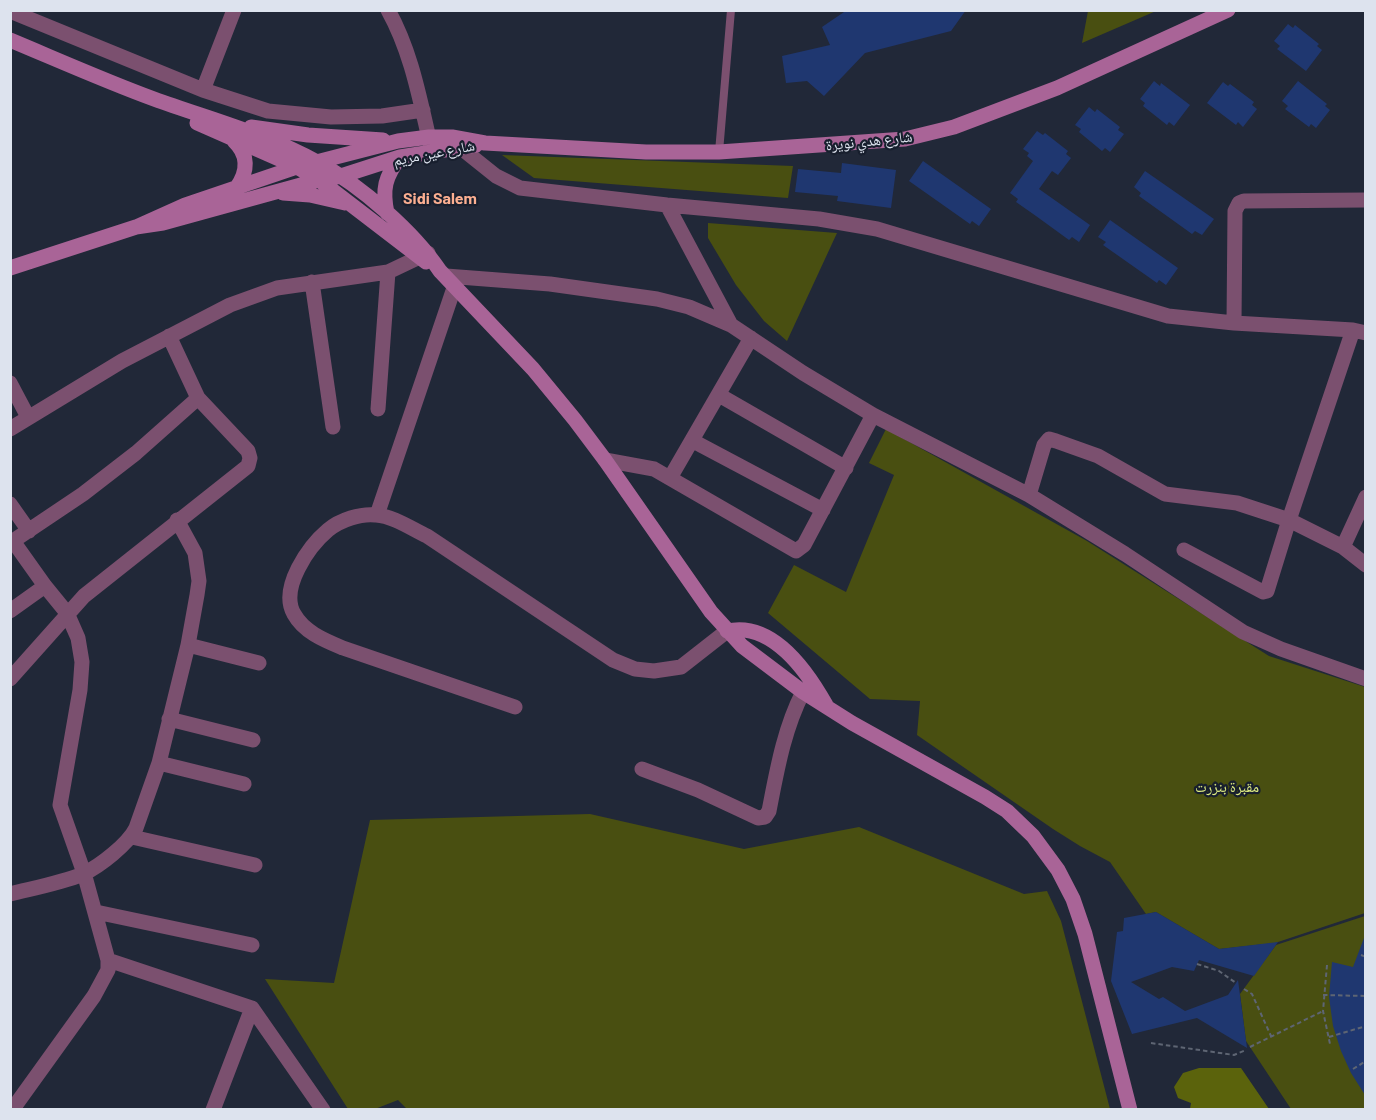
<!DOCTYPE html>
<meta charset="utf-8">
<style>
body{margin:0}
#map{position:relative;width:1376px;height:1120px;overflow:hidden;background:#212838;font-family:Barlow,sans-serif}
canvas{display:block}
.frame{position:absolute;inset:0;border:12px solid #dde3ee;pointer-events:none}
</style>
<div id="map">
<canvas width="1376" height="1120"></canvas>
<div class="frame"></div>
</div>
<script>
const context = document.querySelector('canvas').getContext('2d');
context.lineJoin = 'round';
function fill(path, color) { context.fillStyle = color; context.fill(path, 'evenodd'); }
function stroke(path, color, width, dash) { context.strokeStyle = color; context.lineWidth = width; context.lineCap = dash ? 'butt' : 'round'; context.setLineDash(dash || []); context.stroke(path); }
function write(font, color, halo, rows, align = 'center') {
  context.font = font + ' Barlow,"Noto Naskh Arabic",sans-serif'; context.lineWidth = 4.5; context.setLineDash([]); context.textBaseline = 'middle'; context.strokeStyle = halo; context.fillStyle = color; for (const [text, x, y, turn = 0] of rows) {
    context.save(); context.translate(x, y); context.rotate((+turn || 0) * Math.PI / 180); context.textAlign = isNaN(turn) ? turn : align; if (halo) context.strokeText(text, 0, 0); context.fillText(text, 0, 0); context.restore();
  }
}
fill(new Path2D(`
 M1088,11v-1l68,1 -74,32z
 M502,155l291,11 -5,32 -254,-20z
 M708,223l129,10 -50,108 -23,-20 -28,-36 -28,-47z
 M886,429l201,112 182,115 96,31v226l-90,30 -56,6 -63,-37 -10,2 -36,-52 -30,-16 -27,-17 -136,-94 3,-34 -50,-2 -102,-86 26,-48 52,27 48,-117 -25,-12z
 M590,814l154,35 115,-22 165,67 23,-3 14,30 49,188 -702,1 -10,-10 -23,9h-27l-83,-130 69,4 36,-163z
 M1365,916v193h-74l-45,-68 -6,-47 36,-49z`), '#494f11');
fill(new Path2D(`
 M1199,1068h42l28,41h-79l1,-6 -13,-5 -4,-11 9,-14z`), '#5b630c');
fill(new Path2D(`
 M847,10h119l-15,21 -86,22 -41,43 -17,-15 -21,2 -4,-27 48,-11 -8,-18z
 M1288,24l5,4 2,-3 24,19 -2,2 5,4 -16,21 -29,-22 3,-3 -6,-5z
 M1154,81l6,5 1,-3 29,22 -16,21 -5,-4 -2,3 -24,-19 2,-3 -5,-4z
 M1298,81l29,23 -2,2 5,4 -14,18 -5,-4 -2,3 -24,-18 3,-3 -6,-5z
 M1223,82l5,4 2,-2 24,18 -2,3 5,4 -14,18 -5,-5 -2,3 -29,-22z
 M1089,107l6,5 2,-3 23,18 -2,3 6,4 -14,18 -5,-4 -3,3 -23,-19 2,-3 -6,-4z
 M1037,131l6,4 2,-2 23,18 -2,3 5,4 -13,17 -6,-4 -13,18 51,36 -11,17 -7,-5 -3,3 -33,-24 -20,-14 2,-3 -8,-6 23,-32 -6,-5 2,-3 -6,-4z
 M923,161l68,48 -12,17 -7,-5 -2,3 -61,-43z
 M842,163l54,7 -5,38 -54,-7 1,-5 -43,-4 3,-23 43,4z
 M1145,171l69,48 -12,16 -7,-4 -3,3 -53,-38 2,-3 -7,-6z
 M1110,220l68,48 -12,17 -7,-5 -2,3 -54,-38 3,-3 -8,-5z
 M1156,912l63,37 59,-7 -24,34 -55,-16 -5,11 -22,-4 -41,15 28,17 4,-2 22,14 43,-16 10,-15 9,68 -50,-30 -65,16 -21,-53 6,-49 6,-1 1,-13z
 M1364,938h1v157l-14,-22 -10,-22 -8,-25 -4,-29 3,-35 21,5z`), '#1f3770');
stroke(new Path2D(`
 M1361,955l5,2
 M1197,964l22,7 17,12
 M1327,965l-4,46 7,33
 M1244,989l8,5 19,42
 M1323,995l43,1
 M1329,1037l37,-11
 M1151,1043l83,12 12,-5
 M1250,1047l73,-36
 M1353,1069l13,-8`), '#5e6573', 2, [4.5, 3]);
stroke(new Path2D(`
 M719,152l12,-142`), '#7b506f', 8);
stroke(new Path2D(`
 M388,10c24,43 32,91 43,137
 M10,11l193,79 65,21 63,6 51,-1 41,-6
 M203,90l31,-80
 M454,139l7,9 35,28 24,12 147,17 152,14 58,10 291,87 66,7 119,7 13,3
 M667,205l64,120
 M446,276l104,8 107,15 32,8 42,18 72,48 70,42 156,80 96,59 118,78 38,17 85,30
 M312,282l21,145
 M1234,323l1,-112 4,-8 5,-2 122,-1
 M10,383l18,34
 M719,395l127,73
 M378,409l10,-137
 M10,429l112,-68 108,-56 47,-17 111,-16 40,-19
 M693,441l130,69
 M605,460l49,9 142,82 8,-6 69,-130
 M670,478l81,-140
 M1029,495l15,-50 5,-6 7,2 42,15 67,38 72,9 52,17 54,27 23,18
 M10,504l19,27
 M377,515l78,-230
 M10,543l73,-49 53,-41 62,-55
 M1343,547l23,-50
 M1184,550l79,42 4,-1 22,-71 64,-190
 M10,611l35,-25
 M188,645l71,18
 M10,679l74,-83 164,-130 2,-8 -2,-7 -50,-53 -29,-62
 M515,707l-172,-59c-19,-8 -39,-16 -49,-34 -15,-26 15,-68 34,-84 12,-10 33,-17 48,-15 17,1 36,14 51,21l186,124 22,9 19,2 27,-4 46,-36
 M169,719l84,21
 M159,763l85,21
 M642,769l56,21 60,28 7,-1 4,-6c8,-41 15,-82 34,-119
 M132,837l123,28
 M10,894c24,-6 51,-11 73,-20 17,-8 45,-30 53,-46l23,-65 29,-118 9,-50 2,-14 -4,-28 -18,-33
 M96,912l156,33
 M108,960l144,48 71,102
 M12,1110l82,-114 14,-26v-10l-24,-87 -24,-68 20,-115 2,-28 -4,-24 -11,-25 -22,-27 -32,-45
 M213,1110l39,-102`), '#7b506f', 15);
stroke(new Path2D(`
 M10,40c48,20 95,41 144,59 55,20 113,35 165,64 42,23 94,68 121,108l93,98 42,51 30,40 106,152 31,34 61,46 49,31 133,74 22,14 26,25 25,34 15,29 12,35 45,176
 M197,123l100,44 22,13 107,82
 M251,127l57,8 75,5
 M234,141c15,14 14,30 3,46
 M283,193l27,2 35,8
 M387,213c-5,-24 -2,-36 13,-56
 M136,227l49,-22 112,-38 101,-26 31,-4h23l33,6 161,9h73l186,-13 49,-12 103,-39 171,-78
 M10,268l126,-41 27,-4 156,-43 22,-4 59,-19 76,-12
 M727,631c45,-10 80,40 99,74`), '#a96497', 15);
write('15px', '#dde3ee', '#181f2e', [
 ["شارع هدي نويرة",869,141,-6],
 ["شارع عين مريم",434,153,-11]
]);
write('15px', '#ddeb80', '#181f2e', [
 ["مقبرة بنزرت",1227,787]
]);
write('bold 16px', '#fcaf91', '#181f2e', [
 ["Sidi Salem",440,199]
]);
</script>
